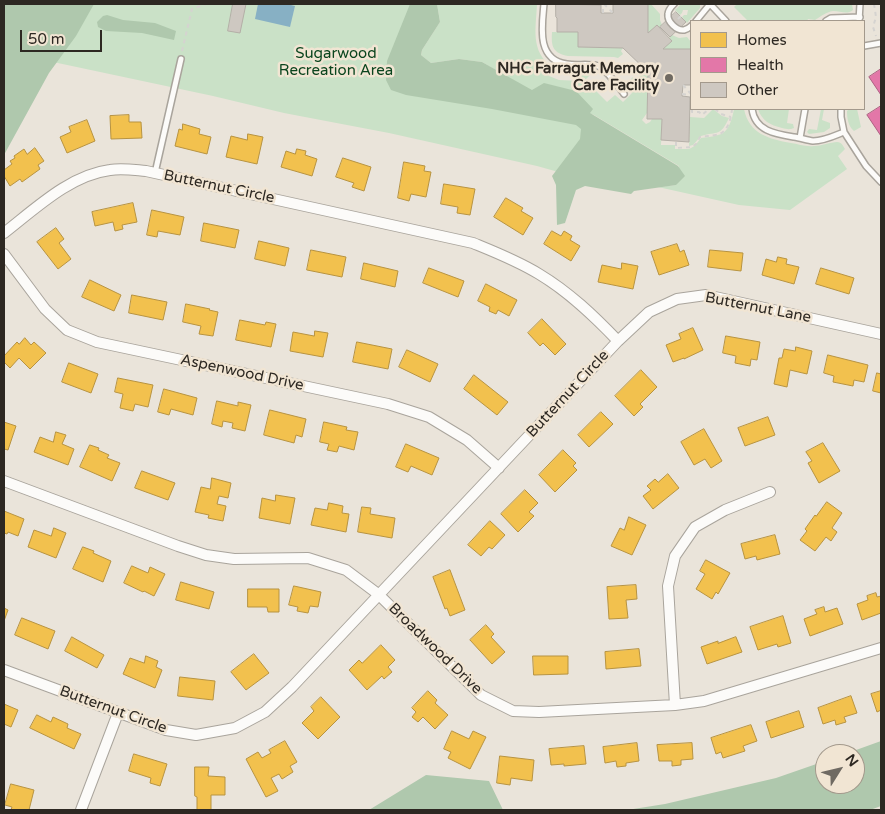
<!DOCTYPE html>
<style>
body{margin:0}
#map{position:relative;width:885px;height:814px;overflow:hidden;background:#eae4da;font-family:"Varela Round",sans-serif}
canvas{display:block}
.frame{position:absolute;inset:0;border:5px solid #2d2822;pointer-events:none}
.legend{position:absolute;left:690px;top:20px;width:175px;height:90px;box-sizing:border-box;background:#f1e5d3;border:1px solid #a3998c;margin:0;padding:6px 9px;list-style:none;font-size:15px;color:#2d2822}
.legend li{display:flex;align-items:center;gap:10px;height:25px}
.legend b{width:25px;border:1px solid #a3998c}
.north{position:absolute;left:815px;top:744px;width:50px;height:50px;box-sizing:border-box;background:#f1e5d3;border:1px solid #a3998c;border-radius:50%;rotate:54deg;font-size:14px;font-weight:700;line-height:20px;text-align:center;color:#2d2822}
.north::after{content:'';display:block;margin:auto;width:18px;height:22px;background:#6f6a62;clip-path:polygon(50% 0,100% 100%,50% 72%,0 100%)}
.scale{position:absolute;left:20px;top:30px;width:82px;height:22px;box-sizing:border-box;border:2px solid #2d2822;border-top:0;padding-left:6px;font-size:15px;line-height:18px;white-space:nowrap;color:#2d2822;-webkit-text-stroke:4px #f1e5d3;paint-order:stroke}
</style>
<div id="map">
<canvas width="885" height="814"></canvas>
<div class="frame"></div>
<ul class="legend">
<li><b style="height:14px;background:#f2c14e"></b>Homes</li>
<li><b style="height:14px;background:#e377a8"></b>Health</li>
<li><b style="height:14px;background:#cec8c1"></b>Other</li>
</ul>
<div class="north">N</div>
<div class="scale">50 m</div>
</div>
<script>
const context = document.querySelector('canvas').getContext('2d');
context.lineJoin = 'round';
function fill(path, color) { context.fillStyle = color; context.fill(path, 'evenodd'); }
function stroke(path, color, width, dash) { context.strokeStyle = color; context.lineWidth = width; context.lineCap = dash ? 'butt' : 'round'; context.setLineDash(dash || []); context.stroke(path); }
function write(font, color, halo, rows, align = 'center') {
  context.font = font + ' "Varela Round",sans-serif'; context.lineWidth = 5; context.setLineDash([]); context.textBaseline = 'middle'; context.strokeStyle = halo; context.fillStyle = color; for (const [text, x, y, turn = 0] of rows) {
    context.save(); context.translate(x, y); context.rotate((+turn || 0) * Math.PI / 180); context.textAlign = isNaN(turn) ? turn : align; if (halo) context.strokeText(text, 0, 0); context.fillText(text, 0, 0); context.restore();
  }
}
fill(new Path2D(`
 M4,4h411l-22,76 193,41 -17,54 -32,-9 -148,-33 -105,-20 -71,-17 -174,-37z
 M437,4h100c-1,24 -7,47 15,63v3l-3,6 10,4 22,1v-8l4,-2 5,1 1,2 -6,6 22,22 8,-7 8,7 9,-9 -6,-6 -1,-2 8,-8 3,3 10,-10 2,2 -1,41 -5,7 4,4 4,-2 2,-3h10l-1,26h14v4c16,0 16,2 26,-11 5,-1 11,-1 17,-3 11,-2 14,-16 16,-26h10c5,25 25,30 47,34 7,1 15,4 23,3 7,0 17,-4 23,-4 5,0 6,4 8,7l-7,7 9,13 -57,41 -51,-5 -81,-18 18,-2 3,-19 -85,-51 -62,-24 -50,-29 -23,-3 -28,4 -10,-8 1,-5 18,-28z
 M648,4h3l9,10v6l2,5 -3,3 -2,-3 -9,8z
 M681,4h18l1,1v3l-13,15 -5,-6 2,-2h3l1,-5h-5l-1,3 -2,2 -5,-5z
 M735,4h117l1,6c-6,5 -12,1 -20,1 -7,1 -13,6 -18,9l-7,-1 -1,2h-59l-14,-14 2,-2z
 M552,32h26v15l45,1 -2,3 2,3 -5,4 -4,-1 -46,-1c-15,-3 -17,-9 -16,-24z
 M672,35l7,3 8,-1 4,5v7h-28l9,-8 -3,-3z
 M713,109l9,7 7,2c-9,19 -11,13 -28,18l-8,9 -4,1 1,-29 14,1z
 M758,109h31l-2,14 6,1 1,4c-5,2 -7,1 -12,0 -12,-3 -20,-7 -24,-19z
 M821,109h3l-2,11 8,3v5l-6,4 -15,2 -2,-2 2,-3 8,1z
 M849,109h8l4,18 -7,4c-6,-5 -7,-13 -7,-20z`), '#cae1c7');
fill(new Path2D(`
 M4,4h90l-18,32 -27,37 -45,82z
 M410,4h27l3,18 -18,28 -1,5 10,8 28,-4 23,3 50,28 12,-7 32,8 17,18 -3,4 88,53 7,10 -9,9 -42,6 -3,3 -46,-8 -9,4 -11,33 -8,2 -1,-40 -4,-9 28,-37 1,-10 -5,-4 -84,-16 -86,-14 -15,-5 -5,-10 1,-19z
 M107,15l16,5 32,3 21,8 -2,9 -32,-7 -36,-2 -8,-4 -1,-5 6,-6z
 M881,741v65l-11,4h-243l38,-6 111,-26 49,-17v23h30v-30h-10z
 M426,775l63,6 14,29h-134z`), '#afc8ad');
fill(new Path2D(`
 M258,4h29l8,2 -5,21 -35,-8z`), '#87b0c4');
const homes = new Path2D(`
 M129,115v7h12l1,16 -31,1 -1,-23z
 M87,120l8,21 -28,12 -7,-16 11,-5 -2,-5z
 M183,124l17,5 -1,5 12,3 -4,17 -32,-8 4,-17 3,1z
 M248,134l15,3 -6,27 -31,-7 5,-21 16,4z
 M35,148l9,13 -6,4 2,4 -18,13 -2,-3 -10,7 -6,-10v-6l8,-6 -2,-3 5,-3 -1,-2 10,-7 3,5z
 M297,149l9,2 -1,4 12,4 -5,17 -31,-9 5,-16 9,3z
 M343,158l28,9 -7,24 -12,-4 2,-4 -18,-6z
 M404,162l21,4 -1,5 7,1 -5,25 -15,-3 -2,7 -11,-3z
 M444,184l31,5 -5,26 -13,-2 1,-6 -17,-3z
 M506,198l17,10 -2,3 12,7 -10,17 -29,-18z
 M133,203l4,19 -15,3 1,4 -8,2 -2,-9 -18,4 -3,-14z
 M152,210l32,7 -4,18 -22,-4 -1,6 -10,-2z
 M204,223l35,7 -4,18 -34,-7z
 M56,228l8,11 -5,4 12,16 -13,10 -21,-27z
 M552,231l9,5 3,-5 8,5 -2,4 10,6 -9,15 -27,-17z
 M259,241l30,7 -4,18 -30,-7z
 M677,244l3,8 4,-2 5,15 -30,10 -8,-23z
 M311,250l35,7 -4,20 -35,-7z
 M710,250l33,3 -2,18 -33,-4z
 M778,257l9,2 -1,5 13,3 -5,17 -32,-9 4,-16 10,3z
 M364,263l34,8 -3,16 -34,-8z
 M622,263l16,3 -5,23 -35,-7 4,-17 19,4z
 M429,268l35,13 -6,16 -35,-14z
 M821,268l33,10 -5,16 -33,-10z
 M90,280l31,15 -7,16 -32,-14z
 M486,284l31,16 -8,16 -11,-6 -2,4 -7,-3 1,-4 -12,-6z
 M132,295l35,7 -4,18 -34,-7z
 M186,304l24,5 -1,1 9,2 -5,24 -14,-2 2,-8 -18,-4z
 M542,319l24,25 -11,11 -12,-12 -3,3 -12,-13z
 M240,320l25,5 1,-3 10,2 -5,23 -35,-7z
 M693,328l10,22 -19,9v-1l-11,4 -7,-17 15,-6 -2,-5z
 M315,331l13,2 -5,24 -33,-6 3,-19 21,4z
 M726,336l34,6 -3,18 -6,-1 -1,7 -15,-3 1,-7 -13,-3z
 M25,338l6,7 3,-3 12,11 -16,16 -11,-11 -9,10 -6,-6v-6l13,-14 2,2z
 M357,342l35,7 -4,20 -35,-7z
 M796,347l16,4 -5,23 -17,-4 -3,17 -13,-3 5,-26h3l2,-9 11,2z
 M407,350l31,14 -8,18 -31,-15z
 M828,355l40,10 -4,17 -10,-2 -1,6 -20,-4 1,-6 -10,-3z
 M69,363l29,11 -7,19 -29,-11z
 M641,370l16,17 -17,17 3,3 -9,9 -19,-20z
 M877,373l4,1v19l-8,-2z
 M474,375l34,27 -11,13 -33,-26z
 M118,378l35,7 -5,22 -13,-3 -2,7 -13,-3 3,-14 -8,-2z
 M164,389l33,9 -4,17 -22,-6 -2,6 -11,-3z
 M217,401l21,5v-4l13,3 -6,26 -13,-3 1,-5 -10,-2 -1,6 -10,-3z
 M270,410l36,9 -4,18 -6,-2 -2,8 -30,-8z
 M601,412l12,12 -24,23 -11,-12z
 M768,417l7,18 -30,11 -7,-18z
 M4,422l12,4 -8,24 -4,-1z
 M324,422l23,5 -1,3 12,2 -4,18 -15,-4 -2,6 -10,-2 2,-6 -9,-2z
 M704,429l18,32 -11,7 -6,-9 -11,6 -13,-23z
 M56,432l10,3 -4,9 12,5 -6,16 -34,-13 6,-15 13,5z
 M823,443l17,28 -21,12 -11,-20 4,-2 -6,-9z
 M406,444l33,14 -7,17 -21,-9 -3,6 -12,-5z
 M90,445l9,3 -1,2 11,5 -2,3 13,5 -8,18 -32,-14z
 M563,450l13,13 -3,3 4,4 -22,22 -16,-17z
 M142,471l33,12 -7,17 -33,-12z
 M668,474l11,14 -26,21 -10,-13 8,-6 -4,-4 8,-7 3,3z
 M212,478l19,5 -3,15 -9,-2 -2,8 9,2 -3,15 -15,-3 1,-3 -14,-3 6,-25 9,2z
 M525,490l13,13 -9,9 5,4 -16,16 -17,-18z
 M276,495l19,3 -5,26 -31,-6 3,-20 13,3z
 M827,502l15,11 -10,15 5,4 -6,9 -5,-4 -11,14 -15,-11 7,-9 -2,-2 10,-14 1,1z
 M329,503l14,3 -1,7 7,1 -3,18 -35,-7 4,-17 12,2z
 M362,507l9,1 -1,6 25,4 -3,20 -34,-6z
 M4,511l20,8 -6,17 -10,-4 -1,2 -3,-1z
 M629,517l17,8 -14,30 -21,-9 9,-18 4,2z
 M490,521l15,14 -13,14 -3,-2 -8,9 -13,-11z
 M54,528l12,5 -10,25 -28,-11 6,-17 17,6z
 M775,535l5,19 -23,6 -1,-4 -11,3 -4,-15z
 M83,547l11,4 -1,2 18,8 -8,21 -30,-13z
 M706,560l24,13 -12,21 -2,-2 -4,7 -16,-10 9,-15 -5,-3z
 M132,566l16,7 2,-6 15,7 -11,22 -10,-5 -1,1 -19,-9z
 M450,570l15,40 -15,6 -3,-8 -2,1 -12,-32z
 M181,582l33,10 -5,17 -33,-9z
 M636,585l1,14 -11,1 2,18 -19,1 -2,-32z
 M294,586l27,6 -3,15 -8,-1 -2,7 -11,-2 1,-4 -9,-2z
 M248,589h31v23h-11l-1,-5h-19z
 M876,593l1,4 4,-1v17l-19,7 -5,-16 11,-4 -1,-4z
 M824,607l1,5 12,-4 6,16 -33,12 -6,-17 13,-5 -2,-4z
 M4,608l4,2 -4,11z
 M783,616l8,27 -13,4 -1,-3 -19,6 -8,-23z
 M22,618l33,13 -7,18 -33,-14z
 M486,625l8,9 -3,3 14,15 -13,12 -22,-24z
 M72,637l32,18 -7,13 -32,-17z
 M736,637l6,15 -35,12 -6,-17 17,-6v2z
 M381,645l14,15 -7,7 4,5 -8,7 -2,-3 -15,14 -18,-20 10,-10 3,3z
 M639,649l2,17 -35,3 -1,-17z
 M254,654l15,19 -23,17 -15,-18z
 M146,656l12,5 -2,6 6,3 -7,18 -32,-14 7,-16 14,5z
 M533,656h35v18l-34,1z
 M180,677l35,4 -2,19 -35,-4z
 M428,691l9,9 -2,3 13,12 -13,14 -12,-12 -5,5 -6,-5 4,-5 -4,-4z
 M881,691v19l-4,2 -6,-18z
 M851,696l6,17 -13,4 2,5 -10,3 -1,-5 -12,4 -5,-16z
 M321,697l19,20 -22,22 -16,-16 12,-12 -3,-4z
 M4,704l14,6 -7,17 -7,-3z
 M799,711l5,16 -33,11 -5,-16z
 M37,715l14,7 2,-5 15,7 -1,4 14,6 -7,15 -44,-21z
 M751,725l6,16 -14,5 2,5 -22,7 -2,-6 -5,2 -5,-16z
 M452,731l17,8 4,-8 13,6 -16,32 -22,-11 3,-6 -7,-3z
 M285,741l12,21 -7,4 3,6 -11,7 -3,-5 -8,4 7,13 -12,6 -20,-38 12,-7 4,6 9,-5 -2,-3z
 M637,743l2,18 -13,2v3l-9,1 -1,-6 -11,2 -2,-16z
 M692,743l1,16 -12,1v5l-9,1v-5h-13l-2,-16z
 M584,746l2,18 -22,2v-2l-13,1 -2,-16z
 M134,754l33,10 -7,22 -10,-3 1,-5 -22,-7z
 M500,756l34,4 -2,21 -21,-3 -1,7 -13,-2z
 M195,767h14l-1,9 17,1v18h-14v15h-14v-13l-2,-1z
 M11,784l23,6 -5,20h-18l1,-3 -7,-2z`);
fill(homes, '#f2c14e');
stroke(homes, '#b79341', 1);
const health = new Path2D(`
 M881,69v26l-12,-18z
 M881,106v30l-14,-21z`);
fill(health, '#e377a8');
stroke(health, '#ac5f80', 1);
const building = new Path2D(`
 M233,4h13l-6,29 -12,-2z
 M556,4l45,1v8h12v-9h35v29l9,-8 15,16 -9,8h28v36h-8l-1,11 8,1 -1,45 -28,-2 1,-21h-15l1,-47 -25,-24 -45,-1v-15h-21v-14l-1,-1z
 M676,12l10,10 -16,15 -10,-10z`);
fill(building, '#cec8c1');
stroke(building, '#b4afa7', 1);
const lane = new Path2D(`
 M544,4c-2,22 -8,56 23,60 10,2 21,-1 31,2 9,4 20,20 26,28
 M674,4c-3,3 -6,6 -6,10 -1,8 9,17 16,16 4,-1 5,-2 7,-4
 M710,4l16,17
 M696,21l14,-17
 M826,21l5,-3 29,-1
 M859,21l1,-17
 M864,46l17,-3
 M752,109c3,22 23,25 42,28 6,1 13,3 19,4 11,0 21,-5 31,-9
 M841,109v8l3,15 22,34 15,16
 M800,138l5,-29
 M155,173l26,-114`);
const street = new Path2D(`
 M4,233c31,-24 66,-58 106,-63 12,-2 24,0 36,1l327,72c22,9 45,18 66,31 30,18 55,42 79,67l-326,346 -27,25 -30,16 -39,7 -30,-5 -162,-60
 M4,254l41,55 22,21 30,12 291,62 41,13 38,23 32,28
 M618,341l31,-29 28,-13 29,-4 175,39
 M4,481l174,65 28,9 28,4 74,-1 38,12 32,24 103,101 32,16 26,1 136,-7 29,-4 177,-53
 M675,705l-7,-119 7,-30 20,-29 30,-17 45,-18
 M81,810l37,-97`);
stroke(lane, '#a9a49c', 8);
stroke(street, '#a9a49c', 12);
stroke(new Path2D(`
 M604,4l9,9
 M874,4l2,13 -3,10 3,9
 M603,13v-9
 M678,19l5,-5
 M182,51l10,-42 14,-5
 M683,85l8,9
 M682,94l9,1
 M692,109v3h7l3,3 7,-6
 M715,109l6,5 10,3
 M676,142v6l16,-1 4,-3 4,-7c5,-1 10,-1 16,-2 12,-2 15,-16 16,-26`), '#d5d3d0', 2, [4, 4]);
stroke(lane, '#fcfbf9', 5);
stroke(street, '#fcfbf9', 10);
for (const [x, y, r, color] of [
 [669,78,5,"#6f6a62"]
]) { const dot = new Path2D(); dot.arc(x, y, r, 0, 2 * Math.PI); context.fillStyle = color; context.fill(dot); stroke(dot, '#f1e5d3', 2); }
write('15px', '#0a451e', '#f1e5d3', [
 ["Sugarwood",336,54],
 ["Recreation Area",336,71]
]);
write('bold 15px', '#2d2822', '#f1e5d3', [
 ["NHC Farragut Memory",659,69],
 ["Care Facility",659,86]
], 'right');
write('15px', '#2d2822', '#f1e5d3', [
 ["Butternut Circle",219,187,12],
 ["Butternut Lane",758,308,11],
 ["Aspenwood Drive",242,373,12],
 ["Butternut Circle",568,394,-47],
 ["Broadwood Drive",435,649,44],
 ["Butternut Circle",113,710,20]
]);
</script>
